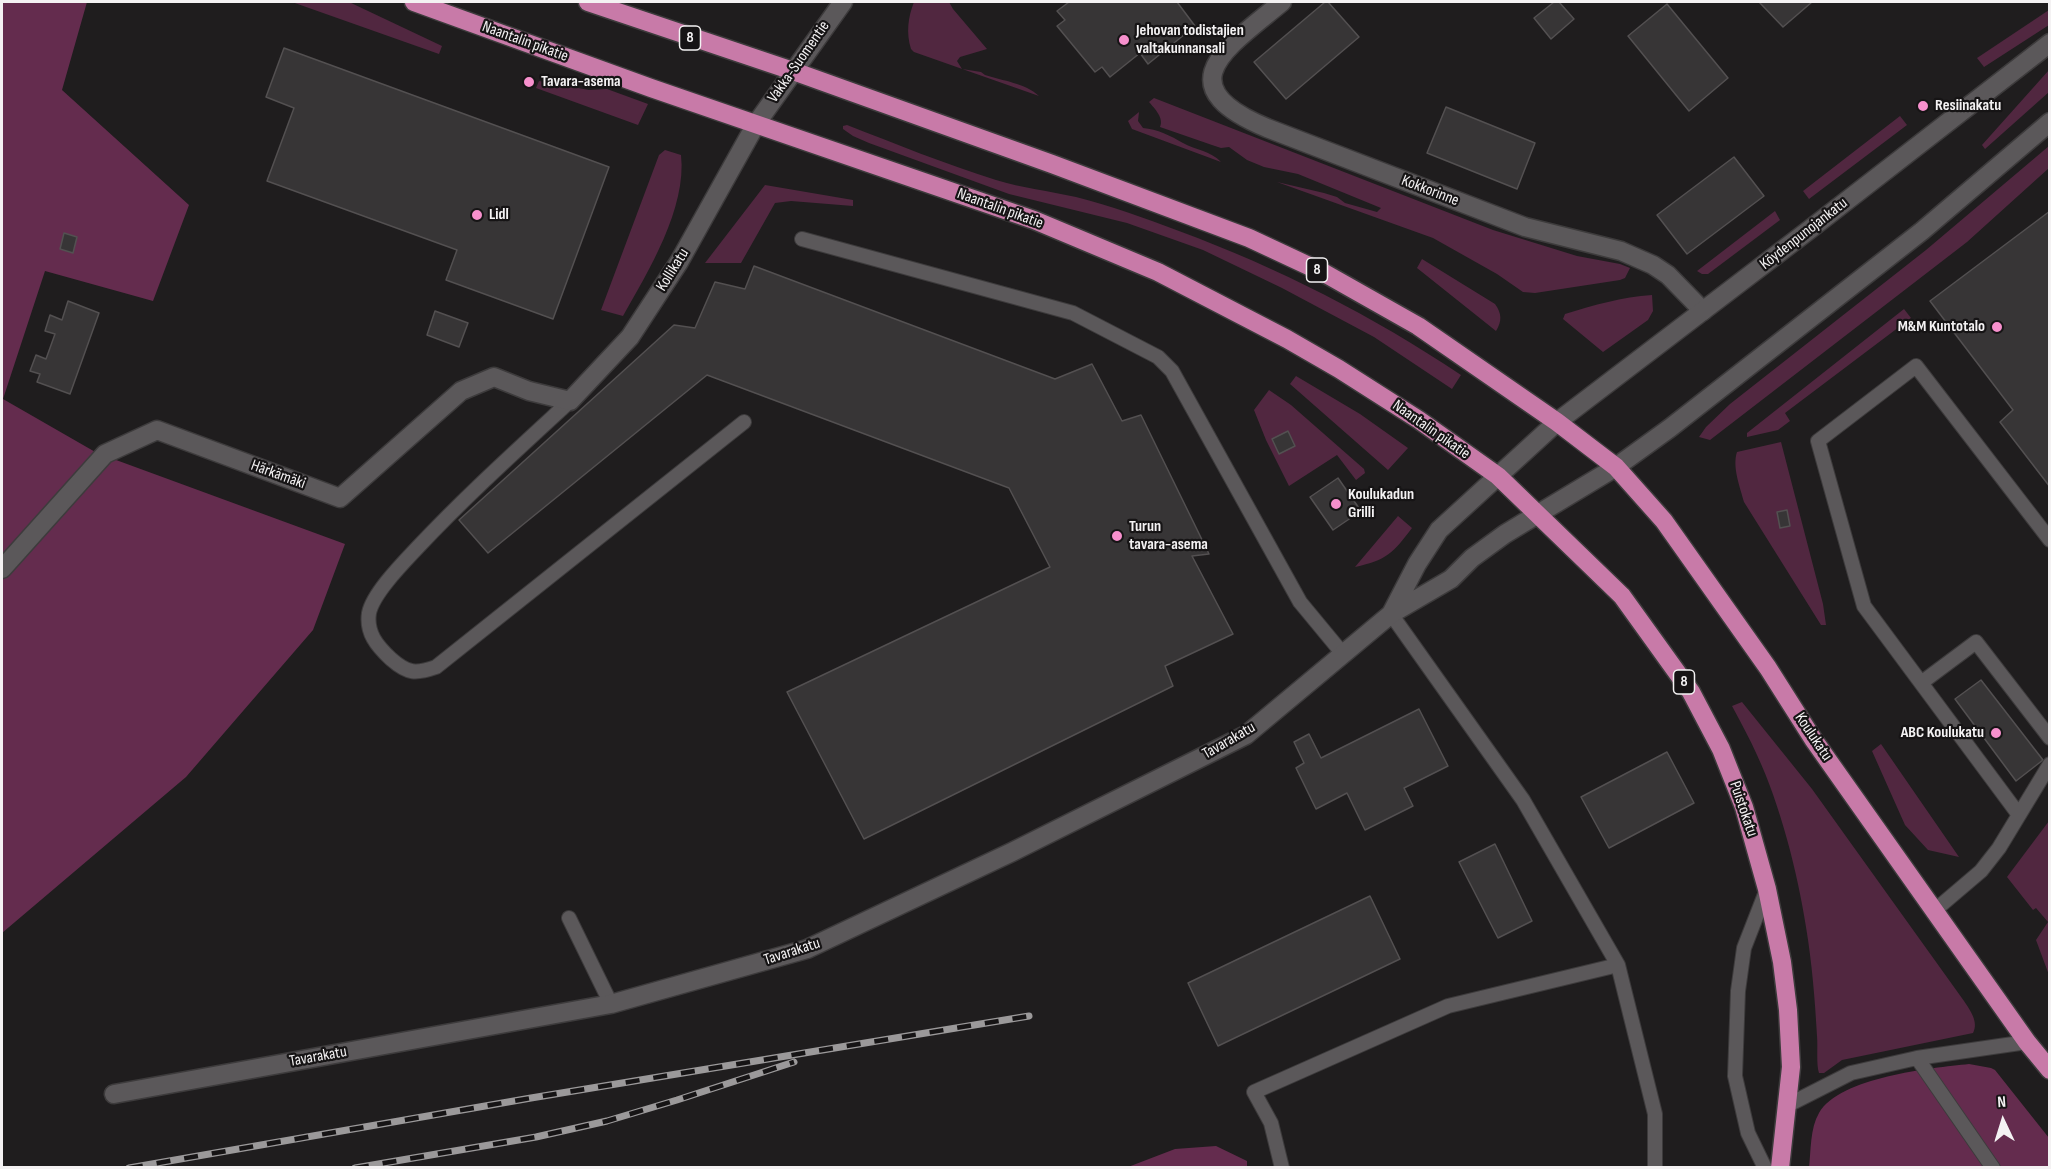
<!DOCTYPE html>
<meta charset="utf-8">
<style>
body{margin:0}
#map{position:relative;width:2051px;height:1169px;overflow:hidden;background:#1f1d1e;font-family:"Sofia Sans Condensed",sans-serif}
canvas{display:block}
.frame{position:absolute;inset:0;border:3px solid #f4f2f3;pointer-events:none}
.north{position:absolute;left:1973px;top:1091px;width:60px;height:60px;-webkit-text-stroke:4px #161415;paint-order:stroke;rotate:356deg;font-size:16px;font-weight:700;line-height:24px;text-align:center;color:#f4f2f3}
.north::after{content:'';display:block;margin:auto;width:21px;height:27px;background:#f4f2f3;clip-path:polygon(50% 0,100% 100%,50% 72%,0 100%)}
</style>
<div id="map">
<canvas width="2051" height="1169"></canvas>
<div class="frame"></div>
<div class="north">N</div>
</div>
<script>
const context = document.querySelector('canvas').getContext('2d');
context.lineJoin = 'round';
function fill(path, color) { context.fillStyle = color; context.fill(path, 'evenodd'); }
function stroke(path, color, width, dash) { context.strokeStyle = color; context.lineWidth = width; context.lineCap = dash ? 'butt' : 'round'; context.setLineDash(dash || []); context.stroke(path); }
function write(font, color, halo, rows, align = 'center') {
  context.font = font + ' "Sofia Sans Condensed",sans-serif'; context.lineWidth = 4.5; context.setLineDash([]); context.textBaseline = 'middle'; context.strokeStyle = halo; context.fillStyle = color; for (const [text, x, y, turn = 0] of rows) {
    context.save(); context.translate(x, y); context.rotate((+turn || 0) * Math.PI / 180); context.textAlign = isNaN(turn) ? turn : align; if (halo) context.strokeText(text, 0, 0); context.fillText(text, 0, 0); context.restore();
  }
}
fill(new Path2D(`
 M292,2h57l93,44 -3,8z
 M914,2h35l4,7 34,40 -27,8 -3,4 5,8 19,3 4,3c18,6 40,8 54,21l-125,-44 -3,-3c-5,-16 -3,-32 3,-47z
 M2049,10v15l-65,42 -7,-9z
 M2049,70v22l-64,57 -3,-4z
 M539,81l50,9 18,-1 41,15 -10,21 -102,-37z
 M1154,98l339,132 84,26 43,8 10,4 -5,10 -5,2 -85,13 -12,-1 -26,-18 -64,-36 -156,-56 47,11 13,4 8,6 32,9 4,-4 -83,-34 -34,-7 -17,-7 -18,-13 -8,1 -9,-3 -52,-18c4,-9 -5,-18 -11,-25z
 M1139,112l-1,9 5,7c14,1 28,8 40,15 13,7 28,8 38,19l-89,-33 -4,-8z
 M1900,116l7,9 -98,74 -6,-8z
 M847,125c49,19 98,39 149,55 26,8 53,11 80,17 35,9 69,21 103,34 100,37 194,85 282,144l-9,14 -78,-52 -92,-49 -79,-38 -76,-27 -118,-29 -140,-51 -16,-7 -10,-7v-3z
 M2049,146v22l-82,74 -257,198 -11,-3 7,-10 24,-23 196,-154z
 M665,150l16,5c6,53 -33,117 -58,161l-22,-6 58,-155z
 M765,185l88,15v6l-62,-5 -16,2 -34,60h-36z
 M1775,211l5,9 -72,54h-6l-5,-3z
 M1422,259l73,45c7,10 7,17 1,27l-79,-63z
 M1652,295l1,16 -5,9 -45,32 -40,-33 2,-5c29,-9 57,-17 87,-19z
 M1904,309l7,9 -126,95 5,8 -12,9 -31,7v-4z
 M1296,376l64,38 48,34 -20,22 -98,-86z
 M1269,390l22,15 73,64 1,4 -9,7 -19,-25 -48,31 -23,-46 -12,-30z
 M1781,442l42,162 3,21h-5l-77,-123c-4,-15 -12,-35 -7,-50z
 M1398,516l14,12c-19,25 -25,32 -57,39z
 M1742,702l70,87 152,212c6,9 15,21 9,32l-131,27 -18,13h-5c-3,-8 -1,-27 -2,-37 -2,-36 -5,-73 -11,-109 -8,-53 -26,-123 -49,-172 -7,-16 -16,-32 -25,-49z
 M1881,744l78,113 -31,-7 -23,-25 -33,-74z
 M2049,821h1l-1,154 -13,-35 12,-18 -12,-14 -3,2 -26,-33z`), '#512740');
fill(new Path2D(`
 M2,2h85l-25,88 127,115 -36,96 -108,-30 -42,128 94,54 248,91 -32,86 -127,147 -184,156z
 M1969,1064l22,4 4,2 54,68v29l-240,1c2,-17 1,-40 10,-55 21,-36 112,-45 150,-49z
 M1216,1146l31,15v6h-119l47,-18z`), '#642c4e');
const building = new Path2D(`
 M1069,2h108l18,24 -47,38 -8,-11 -30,24 -8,-10 -7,5 -38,-46 8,-6 -8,-9z
 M1325,2h3l31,35 -73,62 -32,-37z
 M1554,2h5l15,17 -23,20 -17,-21z
 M1759,2h53l-29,25z
 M1667,4l61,74 -39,33 -61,-75z
 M284,48l325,119 -56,152 -107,-39 11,-30 -190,-69 27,-73 -28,-11z
 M1446,107l89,36 -18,46 -90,-36z
 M1734,157l30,39 -77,58 -30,-39z
 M2050,211v276l-50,-65 13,-12 -83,-109z
 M64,233l13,4 -4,16 -13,-4z
 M754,266l301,113 37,-15 30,57 19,-6 68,139 -17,2 41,78 -68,32 8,20 -309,153 -77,-147 263,-125 -41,-79 -302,-113 -219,178 -29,-33 215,-195 21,3 20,-46 30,7z
 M68,301l31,12 -29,81 -33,-12 3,-8 -10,-3 6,-16 10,4 9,-25 -10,-3 5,-16 12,5z
 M435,311l33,12 -9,24 -32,-12z
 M1288,431l7,15 -16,8 -7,-15z
 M1338,478l23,33 -28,19 -23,-33z
 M1787,510l3,16 -10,2 -3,-16z
 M1981,680l62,80 -27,21 -61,-82z
 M1419,709l29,57 -44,22 9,18 -48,24 -18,-37 -31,16 -20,-41 8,-5 -10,-21 15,-8 12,24z
 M1667,752l27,51 -85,45 -28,-51z
 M1495,844l37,77 -34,17 -39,-76z
 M1370,896l30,63 -182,87 -30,-63z`);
fill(building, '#373536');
stroke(building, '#535051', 1.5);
const service = new Path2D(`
 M802,239l271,74 85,44 14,14 128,231 43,52
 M570,401c-52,48 -104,95 -152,146 -14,15 -45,46 -49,66 -3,20 8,33 22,46 17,15 25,15 45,8l308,-245
 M1391,614l132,186 95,165 37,149v54
 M1921,683l55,-41 74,96
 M2019,815l-155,-209 -46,-165 98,-75 134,174
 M1934,911l47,-40 18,-23 51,-84
 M569,918l42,86
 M1917,1058l76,110
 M1788,1105l63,-32 66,-15 110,-16
 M1282,1168l-11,-45 -17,-31 194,-86 170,-41
 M1765,1168l-17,-35 -13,-57 3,-85 6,-43 23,-59`);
const minor = new Path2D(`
 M1282,2c-54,45 -118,83 -15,126l258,99 96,24 32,14 15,10 35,36
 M2,569l103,-115 52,-24 183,68 121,-107 33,-14 35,14 41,10 60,-64 49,-75 77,-138
 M1391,614l26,-50 22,-34 59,-54
 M114,1094l497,-90 196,-55 205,-97 234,-117 145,-121 60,-35 21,-21 33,-24 33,-20`);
const tertiary = new Path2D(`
 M756,124l87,-122`);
const secondary = new Path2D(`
 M1498,476l59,-54 252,-192 241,-187
 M1538,514l78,-47 54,-39 252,-197 128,-109`);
const trunk = new Path2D(`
 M414,2l237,86 383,132 124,52 129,67 52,30 80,51 79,56 124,120 69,96 30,57 23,58 23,82 15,73 6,48 3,57 -11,101
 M588,2l205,69 259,93 197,74 77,36 92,52 139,96 59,45 48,54 104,147 45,71 214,303 23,28`);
stroke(service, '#3d3b3c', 16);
stroke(minor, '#3d3b3c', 21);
stroke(tertiary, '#3d3b3c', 21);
stroke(secondary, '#3d3b3c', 21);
stroke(trunk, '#3d3b3c', 21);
stroke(service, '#5b585a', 14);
stroke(minor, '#5b585a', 18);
stroke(tertiary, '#5b585a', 18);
stroke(secondary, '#5b585a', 18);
stroke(trunk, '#c87aa8', 18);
const rail = new Path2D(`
 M129,1168l402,-70 498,-82
 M355,1168l181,-31 71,-16 70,-21 117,-38`);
stroke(rail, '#9b999a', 7);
stroke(rail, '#161415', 4.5, [14]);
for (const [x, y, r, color] of [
 [1124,40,6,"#f790cd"],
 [529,82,6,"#f790cd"],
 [1923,106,6,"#f790cd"],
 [477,215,6,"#f790cd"],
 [1997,327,6,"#f790cd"],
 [1336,504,6,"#f790cd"],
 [1117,536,6,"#f790cd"],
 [1996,733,6,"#f790cd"]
]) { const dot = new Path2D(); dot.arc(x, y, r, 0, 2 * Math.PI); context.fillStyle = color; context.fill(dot); stroke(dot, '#161415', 2); }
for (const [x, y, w] of [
 [690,38,21],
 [1317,270,21],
 [1684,682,21]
]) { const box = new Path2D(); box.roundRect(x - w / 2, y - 12, w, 24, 4.5); context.fillStyle = '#161415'; context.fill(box); stroke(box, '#f4f2f3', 1.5); }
write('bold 15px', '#f4f2f3', null, [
 ["8",690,38],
 ["8",1317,270],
 ["8",1684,682]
]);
write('bold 16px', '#f4f2f3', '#161415', [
 ["Jehovan todistajien",1136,31],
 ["valtakunnansali",1136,49],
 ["Tavara-asema",541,82],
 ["Resiinakatu",1935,106],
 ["Lidl",489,215],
 ["M&M Kuntotalo",1985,327,"right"],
 ["Koulukadun",1348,495],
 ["Grilli",1348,513],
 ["Turun",1129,527],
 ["tavara-asema",1129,545],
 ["ABC Koulukatu",1984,733,"right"]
], 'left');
write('16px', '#f4f2f3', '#161415', [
 ["Naantalin pikatie",525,42,20],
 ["Vakka-Suomentie",799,62,-55],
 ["Kokkorinne",1430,191,21],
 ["Naantalin pikatie",1000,209,20],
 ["Köydenpunojankatu",1804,234,-38],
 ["Kollikatu",673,270,-58],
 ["Naantalin pikatie",1431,430,35],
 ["Härkämäki",278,475,20],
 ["Koulukatu",1813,737,56],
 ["Tavarakatu",1229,741,-30],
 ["Puistokatu",1743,809,71],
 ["Tavarakatu",792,952,-18],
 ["Tavarakatu",318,1057,-10]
]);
</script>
